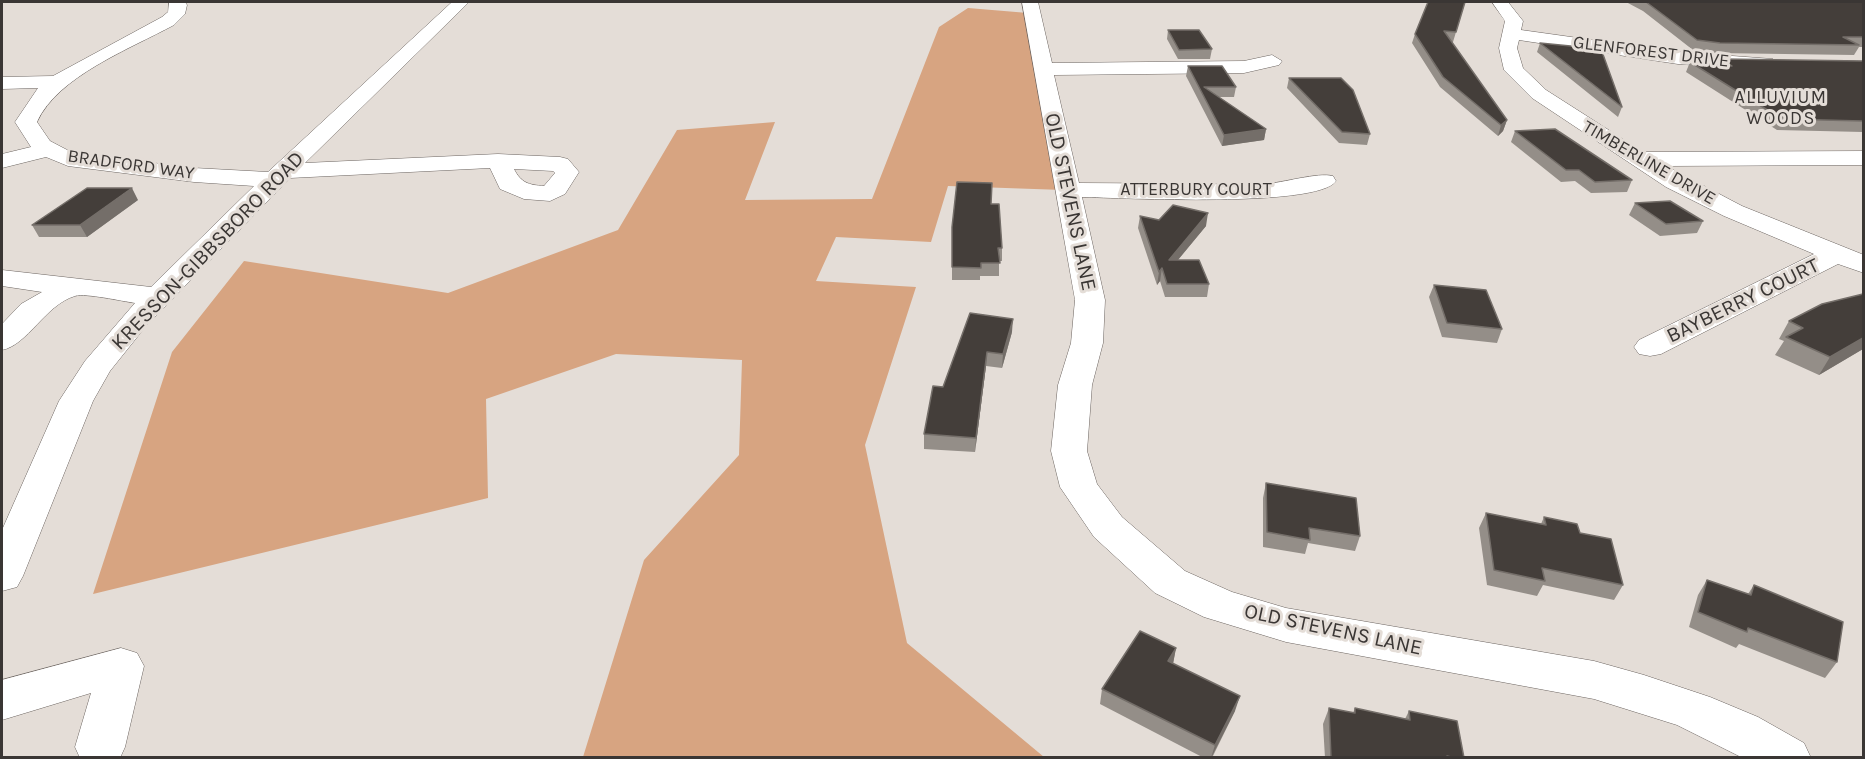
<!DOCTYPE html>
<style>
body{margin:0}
#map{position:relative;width:1865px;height:759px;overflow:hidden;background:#e4ddd7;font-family:Karla,sans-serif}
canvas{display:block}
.frame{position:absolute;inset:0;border:3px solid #3a3634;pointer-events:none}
</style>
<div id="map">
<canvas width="1865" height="759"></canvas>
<div class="frame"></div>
</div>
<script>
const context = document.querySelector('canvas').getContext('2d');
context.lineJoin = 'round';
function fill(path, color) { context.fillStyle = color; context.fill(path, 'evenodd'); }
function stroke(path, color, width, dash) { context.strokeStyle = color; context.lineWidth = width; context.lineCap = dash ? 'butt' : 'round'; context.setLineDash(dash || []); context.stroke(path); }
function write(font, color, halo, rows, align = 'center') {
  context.font = font + ' Karla,sans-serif'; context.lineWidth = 6; context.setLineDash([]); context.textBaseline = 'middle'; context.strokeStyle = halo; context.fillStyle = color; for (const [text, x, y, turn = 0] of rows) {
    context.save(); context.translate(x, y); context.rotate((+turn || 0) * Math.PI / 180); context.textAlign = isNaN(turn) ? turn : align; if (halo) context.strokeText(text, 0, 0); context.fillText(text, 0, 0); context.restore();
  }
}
fill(new Path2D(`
 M968,8l60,5 35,177 -115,-4 -17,56 -95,-5 -20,44 100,6 -51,158 42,198 137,114h-461l61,-197 95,-105 3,-95 -126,-6 -130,45 2,99 -395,96 79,-242 72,-91 204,32 170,-63 59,-100 98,-8 -30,78 127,-1 67,-172z`), '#d7a481');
const minor = new Path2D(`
 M169,2h16l2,3 -2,9 -11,11c-44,24 -116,51 -137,97l13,19 23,12 121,15 74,4 184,-170h17l-164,161 193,-9 62,3 8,2 11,13 -14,22 -15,7 -26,-2 -24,-10 -10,-21 -200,10 -144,148 -36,45 -17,30 -70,175 -6,11 -15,4v-61l57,-129 26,-40 50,-58c-14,-2 -49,-10 -60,-7 -30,9 -47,49 -73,54v-26l19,-20 21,-12 -40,-6v-16l149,17 103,-101 -60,-4 -126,-16 -22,-9 -44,11v-14l29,-7 -16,-25 23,-34 -36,1v-12l51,-1 109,-59 6,-5zM514,169l39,2 2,2 -11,13c-15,-1 -23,-3 -30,-17z
 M1022,2h16l14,61 192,-2 28,-6 10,6 -3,4 -35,8 -190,2 25,108c61,0 123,2 185,1 19,-1 54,-12 69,-8l3,5c-18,27 -215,17 -254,16l23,103 -2,43 -11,42 -5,66 10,33 25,33 63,54 47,21 54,16 308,53 50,14 66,22 48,20 46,26 7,15h-68l-66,-33 -83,-26 -308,-57 -82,-25 -49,-24 -61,-56 -34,-50 -9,-36 7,-66 13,-42 4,-43z
 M1492,2h16l15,19 -2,9 157,22 95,7 3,4 -3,4 -7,2 -88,-5 -159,-24 -2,8 6,20 23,22 97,62 221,-1v14l-198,1 76,40 122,49v18l-26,-9 -177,90 -11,2 -11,-2 -5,-7 5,-7 175,-86 -90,-38 -58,-29 -134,-89 -28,-28 -5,-22 6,-27z
 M121,648l16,5 7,13 -19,81 -5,11h-40l-5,-11 16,-54 -89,27v-40z`);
stroke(minor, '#6c6561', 1);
fill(minor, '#fff');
fill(new Path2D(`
 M1465,2l-12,40h-2l56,78 -4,11 -5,5 -58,-49 -28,-44 3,-9z
 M1626,2h237v45h-4l-5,8 -138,-2 -23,-3 -50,-39z
 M1168,30l44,19 -2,10h-32l-11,-20z
 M1540,43l82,64 -4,10 -81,-65z
 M1722,59l141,2v71l-86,-2 -91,-58 4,-10 30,3z
 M1188,66l48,21 -2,10h-15l47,32 -2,11 -42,6 -36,-70z
 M1289,78l81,56 -3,11 -28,-2 -52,-55z
 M1515,131l117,49 -5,12 -36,1 -16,-12 -14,1 -50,-40z
 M138,200l-51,37h-48l-7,-12z
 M1635,203l68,18 -6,12 -37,3 -31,-21z
 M991,204l11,44v13h-3v15h-19v4h-28v-53z
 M1140,216l19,4 47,6 -28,34 31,24 -2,13h-42l-5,-16 -3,4 -19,-57z
 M1434,285l68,44 -5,14 -55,-6 -13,-40z
 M1789,321l74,28 -44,26 -44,-20 9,-14 -5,-2z
 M1012,332l-10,36 -16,-2 -11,86 -51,-3v-15l19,-47z
 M1266,483l94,53 -5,15 -47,-8 -3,11 -42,-7v-49z
 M1486,513l55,11 3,-7 36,16 43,52 -9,15 -71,-15 -6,11 -50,-11 -8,-57z
 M1707,580l41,14 6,-9 83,77 -12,16 -86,-34 -3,4 -47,-21 9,-32z
 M1176,648l-3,15 62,48 -23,47h-8l-104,-54 2,-15z
 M1329,708l24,5 2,-5 50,11 4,-8 55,47h-139l-2,-34z`), '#948e88');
fill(new Path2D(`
 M1507,120l-4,11 -5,5 3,-11z
 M1266,129l-2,11 -42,6 2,-11z
 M132,188l6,12 -51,37 -7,-12z
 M1208,213l-2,13 -39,47 2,-13z
 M1162,268l-2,13 -3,4 2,-13z
 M1013,319l-1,13 -10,36 1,-14z
 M1863,338v11l-44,26 11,-18z
 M987,352l-1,14 -11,86 1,-14z
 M1176,648l-3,16 -5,-3z
 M1240,696l-5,15 -24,47 4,-13z`), '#746e69');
const building = new Path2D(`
 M1428,2h37l-9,30 -12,-1 63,89 -6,5 -58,-48 -28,-43z
 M1646,2h217v35h-20l16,8 -139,-2 -23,-3z
 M1168,30h31l13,19 -33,1z
 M1540,43l61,6 21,58z
 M1722,59l141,2v60l-81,-2 -92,-57 42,4z
 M1188,66h34l14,21h-32l62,42 -42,6z
 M1289,78h52l12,12 17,44 -28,-2z
 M1555,129l77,51 -37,2 -16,-12h-13l-51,-39z
 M957,182l35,1 -1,21h8l3,44h-4l2,15h-19v5l-29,-1v-40z
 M87,188h45l-52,37h-48z
 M1670,201l33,20 -37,3 -31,-21z
 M1173,205l35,8 -39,47h30l10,24h-42l-5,-16 -3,4 -19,-56 19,4z
 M1434,285l52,5 16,39 -55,-6z
 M1863,294v44l-33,19 -44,-20 17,-9 -14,-7 33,-17z
 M970,313l43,6 -10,35 -16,-2 -11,86 -52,-4 9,-48 10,1z
 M1266,483l90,15 4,38 -51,-8 1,12 -43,-8z
 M1486,513l60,12 -2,-8 33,7 3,9 31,6 12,46 -81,-17 3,13 -51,-11z
 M1707,580l44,15 3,-10 89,37 -6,40 -89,-34 -1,4 -49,-20z
 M1140,631l36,17 -8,13 72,35 -25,49 -113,-56z
 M1329,708l26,5v-5l55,12 -1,-9 48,10 7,37h-9l-8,-2v2h-116z`);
fill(building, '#443e3a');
stroke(building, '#746e69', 1.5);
write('18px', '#3a3634', '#e4ddd7', [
 ["GLENFOREST DRIVE",1651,52,7],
 ["TIMBERLINE DRIVE",1649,163,30],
 ["BRADFORD WAY",131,165,8],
 ["ATTERBURY COURT",1196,190]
]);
context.letterSpacing = '1.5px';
write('18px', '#3a3634', '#e4ddd7', [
 ["ALLUVIUM",1781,98],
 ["WOODS",1781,119]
]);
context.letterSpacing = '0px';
write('21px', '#3a3634', '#e4ddd7', [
 ["OLD STEVENS LANE",1070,202,78],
 ["KRESSON-GIBBSBORO ROAD",208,251,-46],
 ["BAYBERRY COURT",1743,301,-26],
 ["OLD STEVENS LANE",1333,630,12]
]);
</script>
